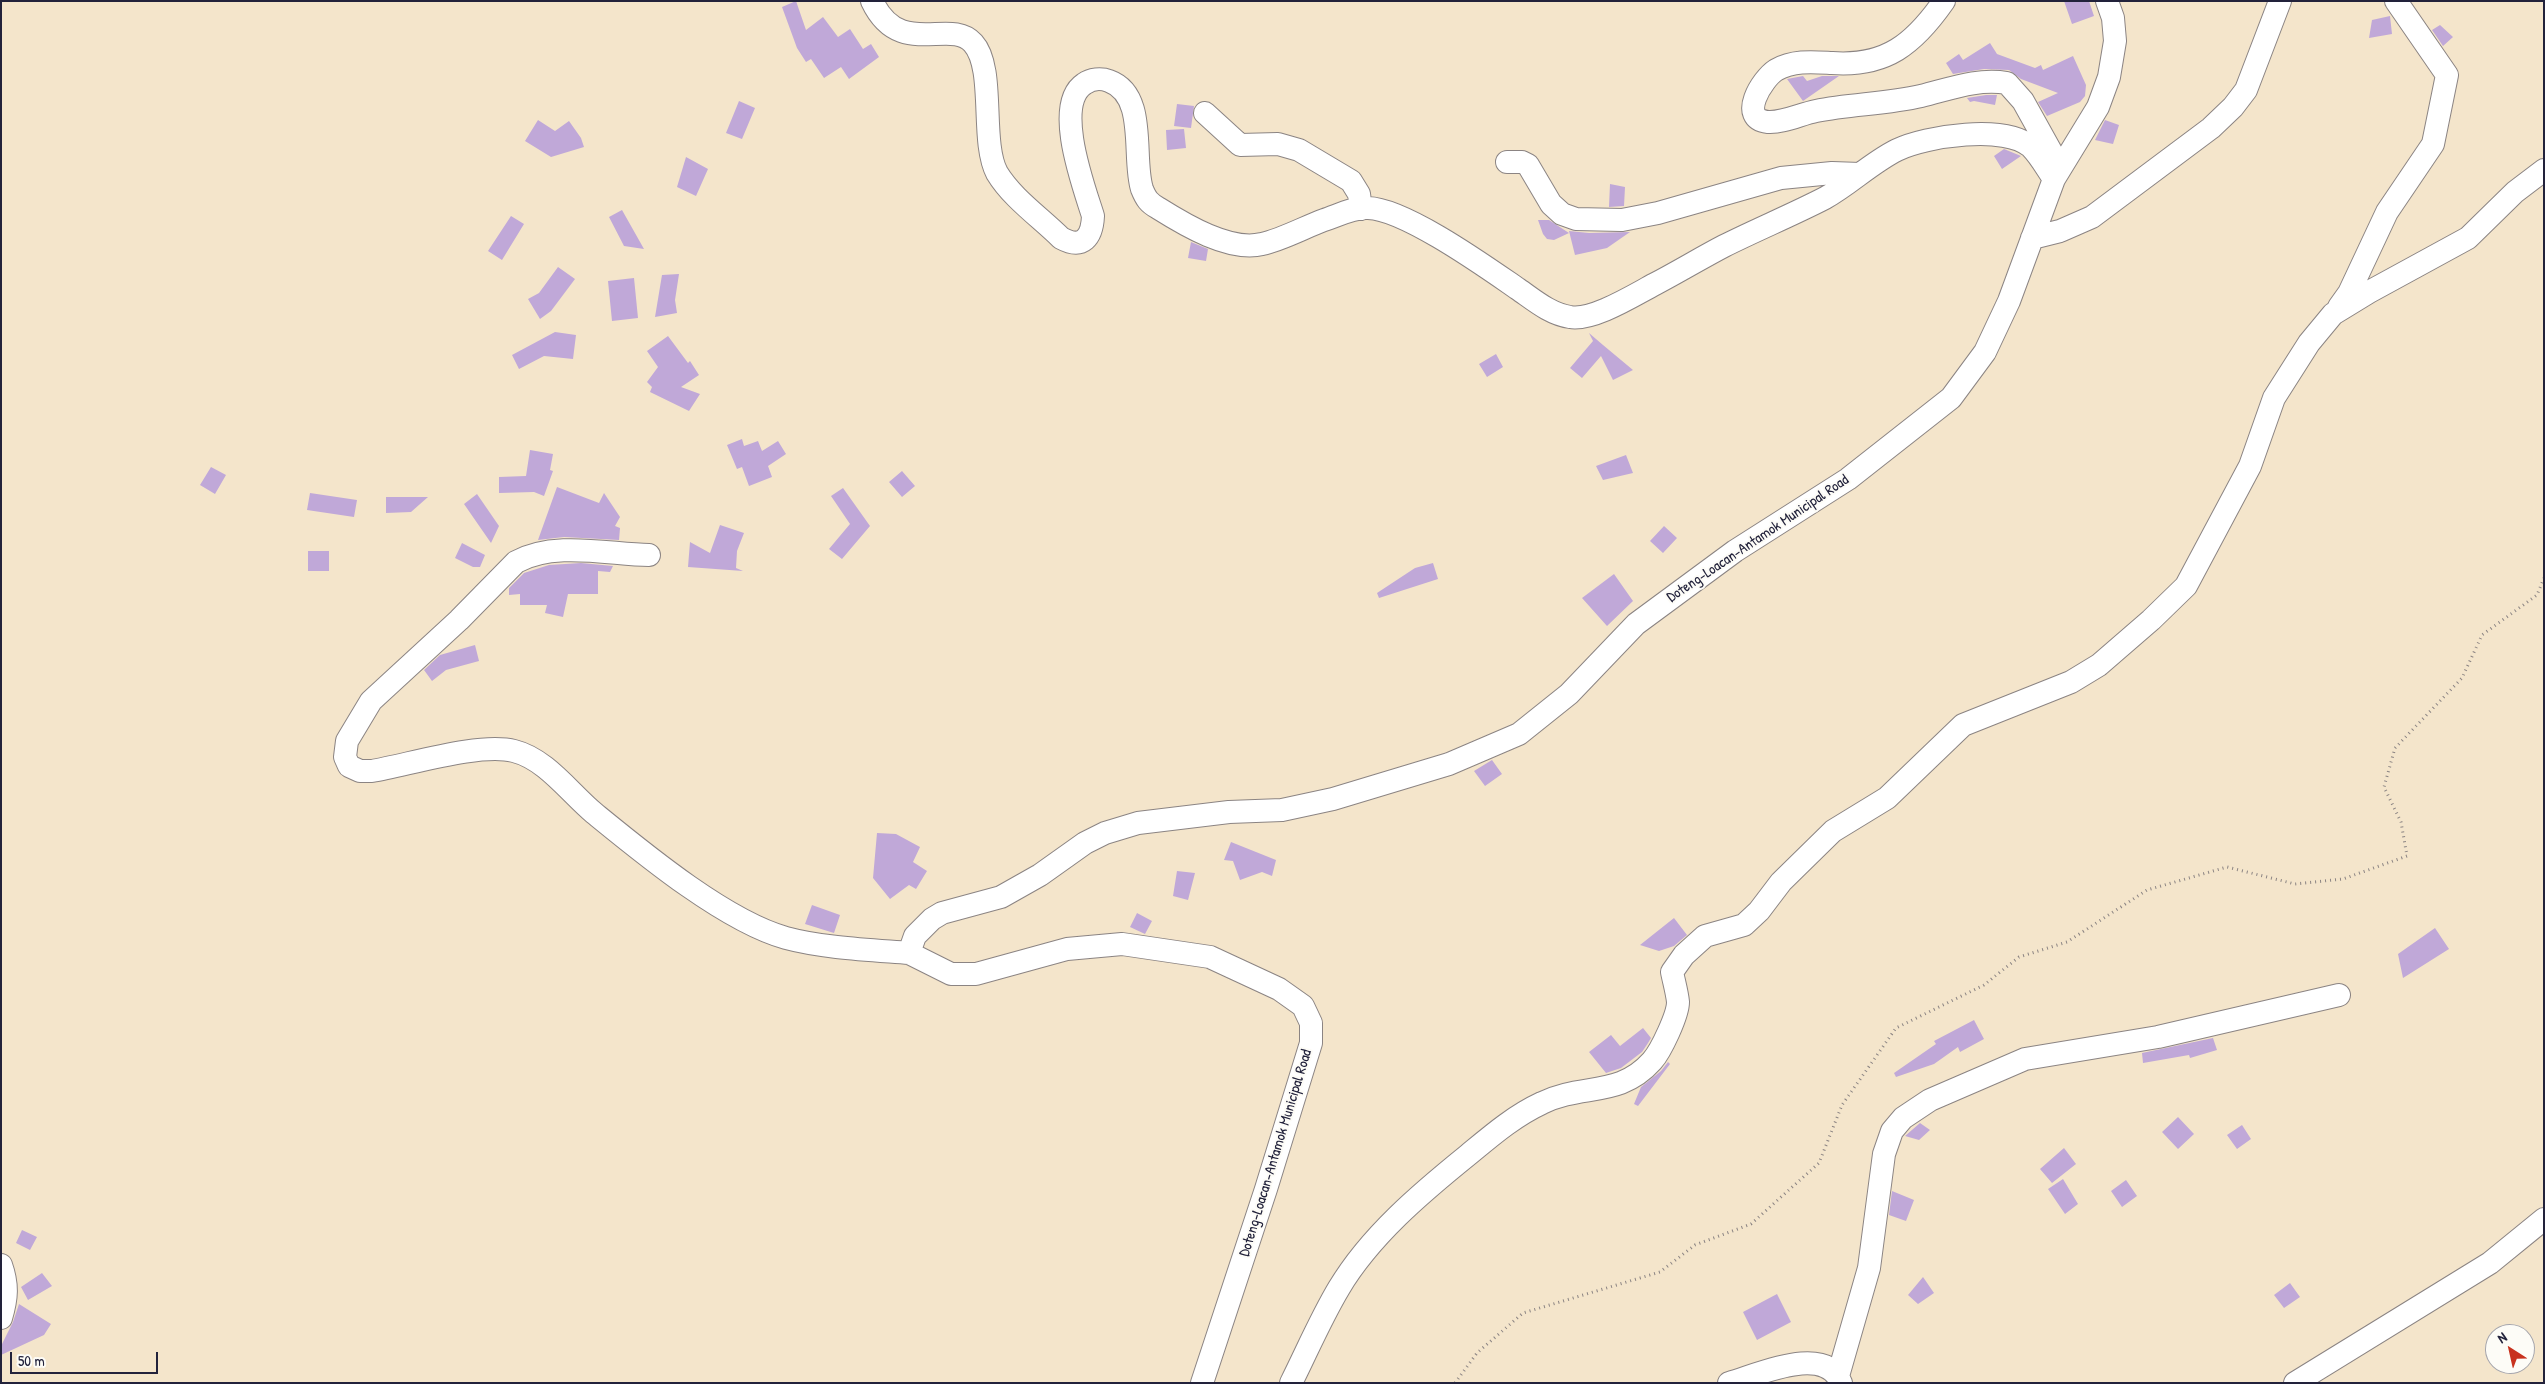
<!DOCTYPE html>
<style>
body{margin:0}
#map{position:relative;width:2545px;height:1384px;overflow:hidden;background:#f4e5cb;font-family:"Patrick Hand",sans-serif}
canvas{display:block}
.frame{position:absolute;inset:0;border:2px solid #22223b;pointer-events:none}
.north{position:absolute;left:2485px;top:1324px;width:50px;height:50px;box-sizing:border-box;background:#fdfcf7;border:1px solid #a5a5ac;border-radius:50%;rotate:325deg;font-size:14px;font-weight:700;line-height:20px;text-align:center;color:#22223b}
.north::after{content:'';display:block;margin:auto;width:18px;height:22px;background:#c8321e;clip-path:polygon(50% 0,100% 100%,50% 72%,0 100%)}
.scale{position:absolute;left:10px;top:1352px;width:148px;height:22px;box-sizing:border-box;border:2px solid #22223b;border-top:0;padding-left:6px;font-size:15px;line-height:18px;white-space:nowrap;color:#22223b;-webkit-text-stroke:4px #fdfcf7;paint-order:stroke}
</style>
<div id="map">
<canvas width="2545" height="1384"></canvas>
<div class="frame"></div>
<div class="north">N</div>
<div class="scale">50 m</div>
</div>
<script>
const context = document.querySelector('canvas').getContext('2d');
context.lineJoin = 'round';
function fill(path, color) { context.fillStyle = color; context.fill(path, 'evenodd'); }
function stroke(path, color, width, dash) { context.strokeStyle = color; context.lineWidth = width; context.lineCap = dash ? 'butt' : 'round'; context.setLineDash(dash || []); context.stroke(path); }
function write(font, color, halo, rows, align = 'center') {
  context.font = font + ' "Patrick Hand",sans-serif'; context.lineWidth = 4; context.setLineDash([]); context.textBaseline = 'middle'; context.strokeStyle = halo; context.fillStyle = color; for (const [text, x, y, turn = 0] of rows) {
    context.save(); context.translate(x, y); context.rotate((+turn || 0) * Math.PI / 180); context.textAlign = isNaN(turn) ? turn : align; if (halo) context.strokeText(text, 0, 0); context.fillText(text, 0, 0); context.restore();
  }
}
fill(new Path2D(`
 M796,1l10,29 17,-13 15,20 12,-8 13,20 8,-5 8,13 -30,22 -8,-12 -17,11 -13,-19 -5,3 -9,-14 -15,-41z
 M2064,1h25l5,15 -22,8z
 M2390,16l2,18 -23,4 3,-18z
 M2440,25l13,12 -10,9 -11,-16z
 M1990,43l7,11 38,14 6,-3 2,5 30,-14 13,29 -1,11 -5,6 -33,14 -9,-14 20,-9 -37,-14 -12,-9 -25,-1 -31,5 -7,-11 13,-9 4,6z
 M1803,76l4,5 15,-5h17l-36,25 -16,-22z
 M1986,95h11l-2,10 -21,-4 -4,1 -3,-4z
 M739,101l16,7 -13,31 -16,-6z
 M1177,104l17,2 -3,22 -17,-2z
 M538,120l17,11 14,-10 12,17 3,9 -33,10 -26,-16z
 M2105,120l14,5 -6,19 -18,-4z
 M1184,129l2,19 -19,2 -1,-20z
 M2004,149l17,7 -19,13 -8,-13z
 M686,157l22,12 -12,27 -19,-9z
 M1610,184l15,3 -1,19 -15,1z
 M622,210l22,39 -20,-3 -15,-29z
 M511,216l13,8 -22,36 -14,-9z
 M1538,220h11l20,13 -15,7 -7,-1 -4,-5z
 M1569,231l20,2 41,-1 -23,16 -32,7z
 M1191,242l17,7 -2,12 -18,-3z
 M558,267l17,12 -24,32 -11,8 -12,-20 11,-6z
 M679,274l-4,26 2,13 -22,4 7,-42z
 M634,278l4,40 -26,3 -4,-40z
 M555,332l21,3 -3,24 -29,-3 -25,13 -7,-14z
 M1589,333l14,12 30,25 -20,10 -12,-24 -19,22 -12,-10 23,-27z
 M668,336l20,27 2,-2 9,14 -18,12 19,7 -11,17 -39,-19 2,-5 -5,-5 11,-15 -11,-16z
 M1496,354l7,13 -16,10 -8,-13z
 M742,439l2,7 14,-5 4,10 16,-10 8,13 -18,12 4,11 -23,9 -7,-19 -5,2 -10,-24z
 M530,450l23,4 -3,16 3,1 -9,25 -10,-4 -35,1v-16l27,-1z
 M1626,455l7,18 -30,7 -7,-14z
 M211,467l15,8 -11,19 -15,-9z
 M902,471l13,15 -13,11 -13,-15z
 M557,487l42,16 5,-10 16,24 -5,9 5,2 -1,12 -55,-3 -26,3z
 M843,488l27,38 -28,33 -13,-10 21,-25 -19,-28z
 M310,493l47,7 -3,17 -47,-7z
 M477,494l22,32 -8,17 -27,-39z
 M386,497h42l-17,15 -25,1z
 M720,525l24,8 -7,18 -1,17 7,3 -55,-4 2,-25 20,11z
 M1664,526l13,12 -14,15 -13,-12z
 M462,543l23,12 -5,12h-7l-18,-9z
 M308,551h21v20h-21z
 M581,563l32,3 -3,6 -12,-1v23h-30l-5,23 -18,-4 2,-8h-27v-11l-11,1v-7l15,-15 25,-8z
 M1433,563l5,16 -59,19 -2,-5 38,-25z
 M1614,574l19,27 -26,25 -25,-28z
 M475,645l4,16 -33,9 -14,11 -8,-11 16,-15z
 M1492,760l10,14 -17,12 -11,-15z
 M877,833l19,1 24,13 -7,15 14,9 -11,18 -7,-4 -19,14 -17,-21z
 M1231,842l45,18 -4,16 -10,-4 -22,8 -7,-19 -9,-1z
 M1177,871l18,2 -7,27 -15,-4z
 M812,905l28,10 -6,18 -29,-9z
 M1137,913l15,8 -7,13 -15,-7z
 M1674,918l13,17 -13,11 -15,5 -19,-6z
 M2435,928l14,21 -46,29 -5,-24z
 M1974,1020l10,19 -24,13 -2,-5 -24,17 -38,13 -2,-4 42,-29 -2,-3z
 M1643,1028l8,10 -3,5 -6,9 -21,16 -15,5 -17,-21 22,-17 9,11z
 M2213,1038l4,12 -27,8 -1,-3 -46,8 -1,-10z
 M1668,1062l2,2 -32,42 -4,-2 7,-17 20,-16z
 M2178,1117l16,17 -16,15 -16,-17z
 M1920,1123l10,7 -11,10 -14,-4z
 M2242,1125l9,14 -14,10 -10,-14z
 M2064,1148l12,16 -24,19 -12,-14z
 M2063,1179l15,25 -13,10 -17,-25z
 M2126,1180l11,16 -15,11 -11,-16z
 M1892,1191l22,9 -8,21 -17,-6z
 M22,1230l15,7 -7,13 -14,-7z
 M42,1273l10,13 -24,14 -7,-13z
 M1923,1277l11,16 -16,11 -10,-9z
 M2290,1283l10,14 -16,11 -10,-13z
 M1777,1294l14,28 -34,18 -14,-28z
 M19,1304l32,20 -7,11 -43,20v-9l12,-24z`), '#c0a8d8');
const minor = new Path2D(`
 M872,1c28,59 78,16 101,42 23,25 7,98 24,130 15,25 44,45 64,65 22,12 31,-1 32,-22 -9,-29 -40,-111 -9,-132 7,-5 17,-6 25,-3 39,14 23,77 33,108 4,10 7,14 16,19 27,17 72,44 104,36 19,-4 43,-17 62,-24 13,-4 29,-13 44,-12 37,1 118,59 150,81 16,11 32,25 52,28 23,4 64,-22 85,-33 23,-12 46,-26 69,-38 34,-17 68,-31 101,-48 25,-14 46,-35 72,-48 29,-14 109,-26 134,-3 9,9 16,22 23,32
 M1944,1c-30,43 -58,66 -112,62 -19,-1 -38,-3 -56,7 -14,9 -39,49 -8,52 15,1 33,-8 48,-11 35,-7 71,-7 105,-15 29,-7 56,-18 86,-13l16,18 35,63
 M1205,113l35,32 38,-1 21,6 52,31 8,13 2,15
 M1507,162h15l6,3 23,39 11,10 14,5 46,1 36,-7 123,-35 51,-5 28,1
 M2032,238l28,-7 32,-14 119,-89 22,-21 13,-17 34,-89
 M2339,307l10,-14 38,-81 46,-68 14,-69 -51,-74
 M649,555c-42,-1 -95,-14 -133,7l-57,58 -88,81 -24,40 -2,16 4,9 11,5h12c36,-6 108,-29 142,-20 32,8 55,41 80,62 49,40 131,108 192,125 37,10 85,12 123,15
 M1,1265c7,20 6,33 0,53
 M1838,1376l31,-108 15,-114 8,-23 11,-13 27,-18 95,-41 133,-22 181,-42
 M1202,1383l64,-194 45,-146v-20l-8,-17 -24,-17 -69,-32 -88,-13 -55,5 -91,25h-25l-42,-21 6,-17 17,-17 10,-6 59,-16 39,-22 45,-32 20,-10 33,-10 91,-11 53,-2 51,-11 116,-35 70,-30 50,-40 67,-70 99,-73 113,-72 103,-81 34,-46 24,-51 45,-122 44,-72 11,-30 6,-36 -2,-23 -6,-17
 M1291,1383c16,-32 30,-65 48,-95 31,-52 82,-95 129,-133 23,-19 46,-39 74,-52 40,-20 77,-5 110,-42 9,-10 26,-46 26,-59 -1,-10 -4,-20 -6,-30l12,-17 21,-19 39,-11 15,-14 22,-29 52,-51 54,-33 76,-73 108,-43 28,-17 52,-45 35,-34 64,-120 24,-68 35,-55 24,-29 36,-22 99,-54 47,-46 29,-22
 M1729,1383c29,-8 97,-40 112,0
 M2295,1383l195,-120 54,-44`);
stroke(minor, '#8b8483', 24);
stroke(new Path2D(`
 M1455,1383l22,-30 46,-40 137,-41 35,-27 56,-21 68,-61 23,-58 54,-77 88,-43 35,-28 48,-15 80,-52 80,-23 68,17 48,-5 64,-23 -6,-34 -17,-35 11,-39 67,-70 20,-43 55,-40 7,-17`), '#8b8483', 3, [1, 4]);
stroke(minor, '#fff', 22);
write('15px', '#22223b', '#fdfcf7', [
 ["Doteng-Loacan-Antamok Municipal Road",1758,539,-34],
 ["Doteng-Loacan-Antamok Municipal Road",1276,1153,-73]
]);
</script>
